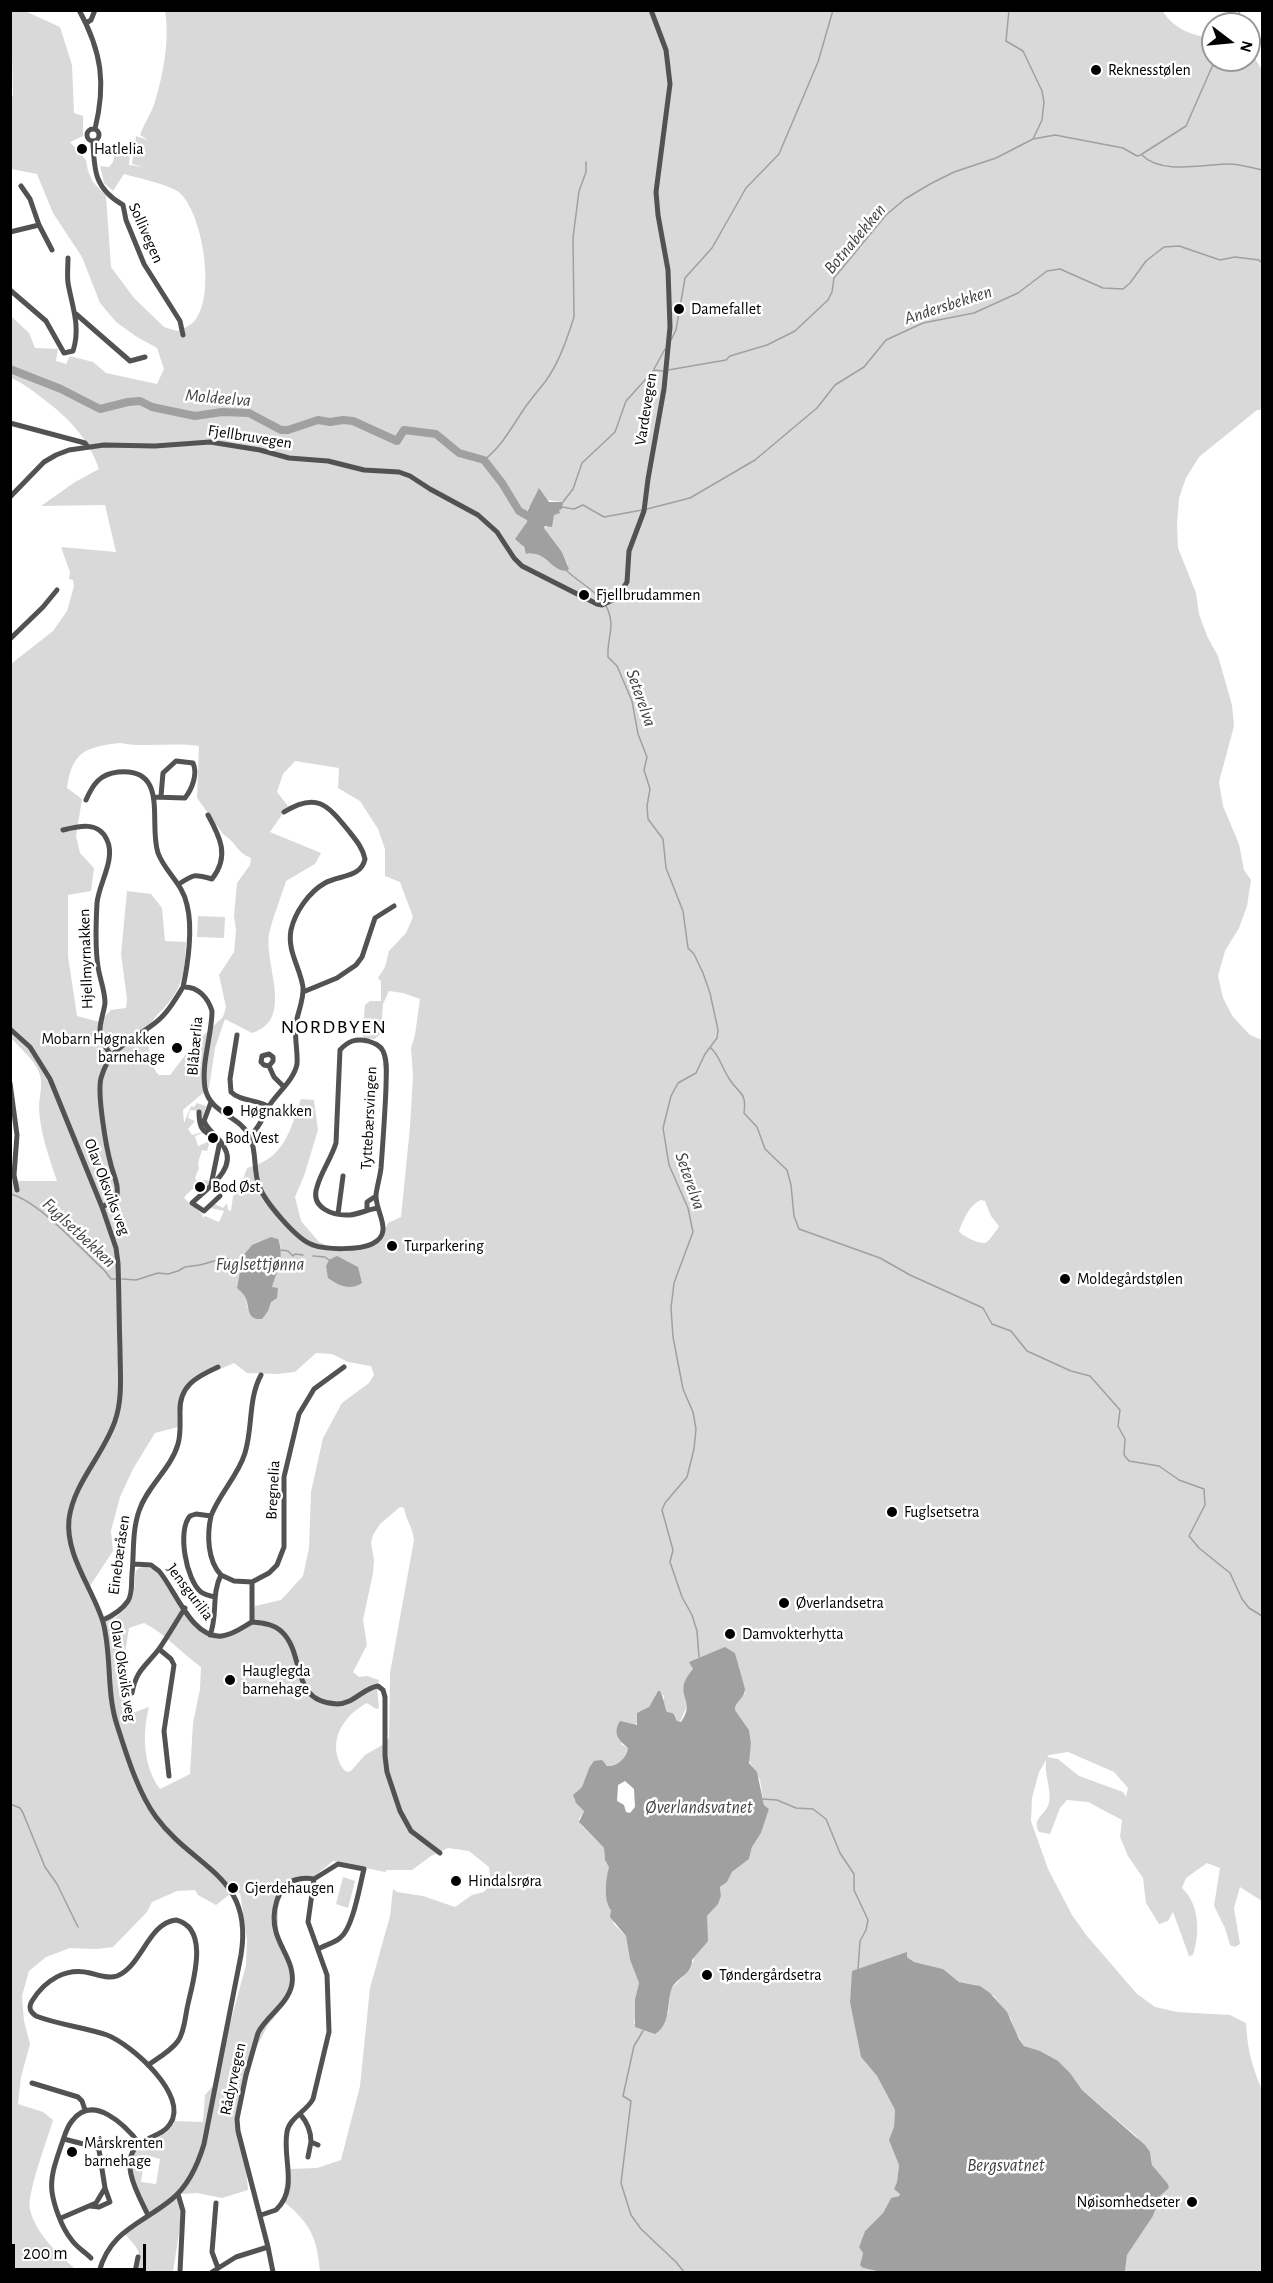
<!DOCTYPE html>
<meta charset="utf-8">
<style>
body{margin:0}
#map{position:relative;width:1273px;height:2283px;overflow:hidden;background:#fff;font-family:"Alegreya Sans",sans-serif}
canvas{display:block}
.frame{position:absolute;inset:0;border:12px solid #000;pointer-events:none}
.north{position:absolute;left:1201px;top:12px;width:60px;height:60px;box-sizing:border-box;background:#fff;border:2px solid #999;border-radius:50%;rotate:106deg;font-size:16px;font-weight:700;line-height:24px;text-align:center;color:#000}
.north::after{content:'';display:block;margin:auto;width:21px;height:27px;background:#000;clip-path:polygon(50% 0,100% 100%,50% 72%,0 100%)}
.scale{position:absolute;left:12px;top:2244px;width:134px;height:27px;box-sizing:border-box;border:3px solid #000;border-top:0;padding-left:8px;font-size:18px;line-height:21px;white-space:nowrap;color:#000;-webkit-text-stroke:4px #fff;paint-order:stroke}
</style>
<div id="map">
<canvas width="1273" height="2283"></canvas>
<div class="frame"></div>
<div class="north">N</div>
<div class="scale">200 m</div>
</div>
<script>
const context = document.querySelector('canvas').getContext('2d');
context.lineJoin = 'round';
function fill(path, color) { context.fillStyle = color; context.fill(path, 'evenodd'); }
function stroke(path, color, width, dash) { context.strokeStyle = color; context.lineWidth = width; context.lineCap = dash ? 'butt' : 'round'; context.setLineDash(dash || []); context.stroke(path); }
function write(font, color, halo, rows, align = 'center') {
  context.font = font + ' "Alegreya Sans",sans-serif'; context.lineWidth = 5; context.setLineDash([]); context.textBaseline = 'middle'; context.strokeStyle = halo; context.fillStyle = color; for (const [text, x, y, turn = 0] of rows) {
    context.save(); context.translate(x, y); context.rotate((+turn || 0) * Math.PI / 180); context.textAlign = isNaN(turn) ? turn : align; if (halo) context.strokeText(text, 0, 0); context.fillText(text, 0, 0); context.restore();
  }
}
fill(new Path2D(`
 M1162,10c11,19 31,26 51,28v22h36v-11l13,21v340h-5l-58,47 -13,21 -7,20 -2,27 1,23 18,45 3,21 8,22 11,20 14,49 2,21 -15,56 4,24 16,38 5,26 7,10 -4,26 -8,22 -14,23 -7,25 5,22 10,19 17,18 12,5v861l-22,-14 -6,21 6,36 -5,3 -5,-2 -5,-17 -11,-22 6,-38 -13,-5 -21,15 -4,10c18,17 18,45 11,67l-4,1 -16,-44 -5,9 -9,3 -13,-21 -3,-25 -15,-22 -8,-19 2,-17 -34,-18 -21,-2 -7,8 -10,26 -11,-2c-8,-14 7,-17 10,-29 3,-13 -5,-28 -3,-43l-7,12 -7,26 -1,23 17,48 24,46 15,21 50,58 18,13 22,5 53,3 16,8c1,24 6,44 16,67v182h-137l2,-17 26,-39 7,-20 9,-8 -1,-4 -16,-19 -1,-9 -15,-20 -54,-46 -15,-20 -23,-17 -20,-7 -9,-15 -4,-12 -17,-23 -18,-11 -17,-3 -16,-13 -29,-7 -7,-5v-4l-53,21 -4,24 11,59 16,19 18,34 -1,17 5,38 -2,17 -3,7 6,4 -1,3 -8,2 -8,15 -18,18 -6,15 4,7 -2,8 2,7 18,4h-561c-3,-36 -10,-49 -38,-72l5,-26 3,-5 27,-1 24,-8 19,-74 10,-98 20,-72 3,-27 4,3 26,4 32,11 17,-12 12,-3 7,-8 -2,-17 -20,-16 -21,-3 -17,8 -19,14h-25l-2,2 -52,-11 -22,18 -26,7 -7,21v25l15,50 -9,23 -16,20 -12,23 -20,75 10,45 2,22 -26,8 -25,-5 -16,1v26l-8,52h-35c4,-22 0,-23 -14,-39l21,-16 1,-6 -18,-49 4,-12 42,-26v-3l29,1 2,-27 8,-9 33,-121 1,-26 -7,-46 -11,2 -13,10 -18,-10 -3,-5 -18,1 -25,11 -5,10 -34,35 -17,2 -26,-1 -24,9 -17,14 -7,25 2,25 6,23 -9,33 -3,27 25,8 10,8c-5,18 -27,75 -23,90 7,26 30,46 49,62h-68l-1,-1091h47c-8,-24 -17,-48 -18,-73 0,-11 4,-22 1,-33 -4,-14 -20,-27 -29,-37v-374l42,-33 14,-20 7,-25 -1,-6 -4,-1 1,-7 -9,-25 55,5 -11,-47 -64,1 34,-24 24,-13c-11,-31 -30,-51 -57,-71 -10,-8 -19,-15 -31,-20v-62l18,17 6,15 23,1 -2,12 10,3 4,-8 23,6 13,11 51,11 7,-15 -7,-21 -20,-11 -21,-15 -16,-19 -18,-46 -29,-44 -16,-39 -26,-5 -1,-72 3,-1 -2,-85h14l35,16 12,38 2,48 9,3v20l-13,6 16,18 2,11 5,11 13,14 5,71 23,31 30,29 13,4c7,-3 14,-5 19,-12 19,-26 7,-102 -15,-125 -8,-9 -44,-16 -57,-20l-11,17 -9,-8 -4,-17 9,1 4,-5 3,-16 14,4 -1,15 14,2 -11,-3 4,-28 12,4 -8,-5c4,-11 10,-20 14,-30 9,-29 16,-65 11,-94zM546,500l16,2v7h-4l-4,6 -2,9 -8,4 18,24 6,13 -7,4c-11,-7 -20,-19 -34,-15l-7,-12 7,-20 1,-14zM120,743c26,5 52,-1 79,3l-2,52 26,36c12,7 15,20 28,24l-1,7 -13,18 -3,33 2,14 -2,22 -15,23 7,32 -3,10 -30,28 -23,30h-11c-6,-5 -7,-13 -9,-21 -7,-42 12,-34 28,-66 7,-14 7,-30 8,-46l-21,-1 -3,-33 -11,-14 -24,-3 -6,63 6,45 -1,9 -15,2 -11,12 -23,-6 -9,-60v-61l23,-4 3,-23 -14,-15 -4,-17 6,-37 -15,-11c5,-36 18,-41 53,-45zM295,761l44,7 -1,20 22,13 18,28 7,20v27l15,6 13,35 -7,16 -17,18 -4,16 -7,11 3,3v20h-11l-5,4 -3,29 2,4 11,1 6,-6 2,-29 6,-13 14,2 17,6 -5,36 -4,13 2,28 -3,51 -9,90 -13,6 -5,10 -12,9 -19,6 -24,-2 -9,-4 -18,-21 -6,-24 9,-21 14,-46 -4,-30 -13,-1c-11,32 -17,60 -54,69l-8,22 -6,6 -2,15 -3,-1 -1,-7 -4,5 -8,-4 -5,4 14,3 -5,11 -14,-6 -2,2 -1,-4 -18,-16c5,-7 15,-15 24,-12l2,-5 -5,-1 -7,2 -3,-4 4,-10 -1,-5 4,-13 5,1 3,-10 -12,5 -3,-10 7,-3 4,2 -3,-3 -11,3 -4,-6 7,-8 -7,-3 2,-8 9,1 6,20 -3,-12 4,-13 -9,-3 -3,4 -3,-1 -7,17 -1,-13 26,-22 6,-40 10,-29 27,14c43,-13 12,-68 17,-99 4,-18 12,-36 17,-53l29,-17 6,-11 -51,-21 18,-26 -11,-14 6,-18zM981,1200l4,1 6,15 8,10c0,1 -11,16 -12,16 -5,4 -25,-6 -28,-11 5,-12 10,-26 22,-31zM271,1237l9,6 1,7 -33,59 -3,-13 -8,-8 3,-17 -2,-10 11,-13zM316,1353l16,1 16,8 23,4 3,9 -5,8 -27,20 -19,35 -12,54 -2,56 -6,28 -22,24 -26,6 -5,16 -21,13 -27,-5 -47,-60c-30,-12 -15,16 -24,31 -4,7 -10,12 -16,17l-12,1 -13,-33 23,-35 -2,-20 9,-34 13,-28 22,-36 23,-6 2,-29 10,-16 44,-19 13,10 30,1 18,-2zM400,1507l4,1c2,12 9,20 10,32l-24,133 -1,65 -5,6 -19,11 -14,16 -4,1c-6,-4 -8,-10 -10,-17 -5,-22 11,-42 30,-52l9,6 3,-1 -2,-21 2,-7 -12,-4 -8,1 -6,-5 14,-27 -4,-25 10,-47 1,-13 -3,-17 2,-8 7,-11zM144,1623c22,11 37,30 57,44l-1,22 -7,34 -3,51 -30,15c-17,-23 -18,-55 -11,-82l-16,6 -9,-4 4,-15 -1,-11 -5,-12 7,-43zM728,1649l7,4 10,40 -8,9 -2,8 14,20 2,13 -3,16 12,21 4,25 5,4 -8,24 -9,14 -3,12 -17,13 -5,10 -7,5 1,9 -3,7 -11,13 -16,52 -20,21 -3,25 -34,10 3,-17 -2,-8 4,-16 -9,-23 -4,-24 -12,-12 -3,-14 -4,-6v-25l3,-12 -5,-7 -1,-12 -23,-23 -2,-6 5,-8 -10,-12 2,-7 6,-5 7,-19 15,-4 7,3 11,-5 6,-14 -7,-4 28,-37 9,-16 6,5v8l3,8h4l5,4 1,5 3,1 7,-16c-1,-17 -8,-21 6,-37l-3,-7zM1068,1752l46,20 14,16 -2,9 -3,-5 -44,-16 -21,-17 -11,-2 2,-2zM145,2155l15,4 -4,25 -15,-2z
 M198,916l27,1 -1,21 -27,-1z
 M343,1877l12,4 -7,27 -12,-4z`), '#d9d9d9');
fill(new Path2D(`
 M539,488l10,14h14l-1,7 -3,1 1,3 -6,2 -2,12 -7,-1 -1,2 18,24 7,17 -2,2c-17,0 -20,-21 -41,-17l-2,-7 -9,-8 12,-17 1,-12z
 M271,1237l7,2c7,17 -1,32 -6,48l6,1 -1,10 -6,4 -3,9 -6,8c-15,1 -12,-9 -16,-20 -1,-4 -6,-8 -9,-11l3,-17 -2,-10 14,-16z
 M337,1256l21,11 4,16c-12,8 -23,3 -34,-5l-2,-12 3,-6z
 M725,1647l10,6 10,36c0,9 -10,12 -10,21l14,20 2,13 -2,20 8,9 7,33 5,4 -8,24 -9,14 -3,12 -17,13 -5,10 -7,5 1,9 -3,8 -11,12 1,25 -16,19c1,15 -18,18 -21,31 -4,15 -1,34 -16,43l-20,-7v-28l4,-16 -9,-23 -4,-24 -16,-19 1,-7c-8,-9 -5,-32 -2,-43l-4,-7 -1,-12 -25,-26 5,-11 -8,-8 -3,-8 9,-8 7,-19 5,-7 8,-1 5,6c11,1 19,-8 21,-18 -9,-8 -16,-14 -8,-27l17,4v-12l12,-6 9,-16h2c4,7 4,14 7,21 7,0 8,3 10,9l4,1c17,-23 -11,-27 12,-53l-4,-7zM625,1781l9,8 1,18 -5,6 -4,-1 -2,-7 -7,-4 1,-16z
 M907,1952v5l7,5 29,7 16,13 21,4 10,7 17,19 12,27 5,7 16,5 18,10 12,12 12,17 63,55 5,7 2,13 16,19 1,4 -9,8 -7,20 -26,39 -2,17h-244l-18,-4 -3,-3 3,-12 -4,-6 6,-16 18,-18 8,-15 8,-2 1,-2 -6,-5 3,-7 2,-17 -10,-25 5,-13 1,-17 -18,-34 -16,-19 -11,-55 2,-31z`), '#a0a0a0');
stroke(new Path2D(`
 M1009,10l-3,31 17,10 19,40 2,11 -2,18 -9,19
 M1232,24l9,-14
 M1142,154l44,-28 29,-66
 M1142,155c19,20 63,9 88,9 10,0 22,4 32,6
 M671,340l5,-10 9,-52 27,-30 34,-60 33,-34 39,-92 15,-52
 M654,369l11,-20
 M668,370l58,-10 4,-4 37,-11 28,-14 33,-31 4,-8 2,-14 52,-63 19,-16 25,-15 24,-12 42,-14 37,-19 22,-4 68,13 14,8 4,-1
 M484,460c17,-13 26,-30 38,-48 7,-11 15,-20 23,-30 14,-19 22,-43 29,-65l-1,-79 6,-47 7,-19v-10
 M563,502l10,-13 9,-26 33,-31 11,-31 28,-31 9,1
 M562,507l12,2 9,-4 21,12 38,-7
 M647,509l43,-11 65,-38 62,-52 18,-23 29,-18 22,-27 37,-17 51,-10 44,-20 29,-22 13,-2 43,19 20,1 7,-6 16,-22 18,-14 15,-1 41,14 15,-3 24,3 3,3
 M567,571c18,17 43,25 44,53 0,11 -4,21 -3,33l9,9 15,35 6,33 9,23 -3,13 6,19 -3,17 1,13 15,20 3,29 17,43 5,37 6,6 9,19 7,20 8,37 -1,8 -12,16 -9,19 -18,10 -7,13 -8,32 6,37 19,43 5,24 -19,51 -3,25 2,29 10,52 10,23 3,17 -2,20 -7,28 -22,26 -3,7 11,40 -3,12 12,35 10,18 5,16 2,26
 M711,1048c10,10 11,21 19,32 9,14 17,12 14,33l13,14 8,22 22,21 4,15 3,31 5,13 81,29 30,17 73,33 9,16 19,7 16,20 44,20 19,5 30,34 -2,16 7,13 -1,16 5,6 30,5 20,14 25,9 1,16 -16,31 10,12 31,25 12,26 7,9 13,8
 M10,1194c28,6 73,57 95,77l6,8h6
 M281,1250l7,1 5,5 2,-2 8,1
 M313,1256l12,1 4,3
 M122,1279l14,1 22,-7 10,1 10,-3 7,-4 15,-2 25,-7 13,4
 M763,1799l14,1 19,8 17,1 13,10 14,34 14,21v16l14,30 -2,10 -6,11 -2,28
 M10,1804l10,4 3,5 22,54 12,17 21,43
 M643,2031l-9,15 -11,50 8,5 -10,82 10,32 10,14 35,33 8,10`), '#a0a0a0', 1.5);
stroke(new Path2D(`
 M10,369l51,20 39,20 28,-7 12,-1 12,6 43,9 27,-4 27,1 32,17h7l30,-10 12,2 13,-2 10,1 44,20 7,-11 32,4 23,19 25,7 18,23 17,28 9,5`), '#a0a0a0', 8);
stroke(new Path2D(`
 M79,10c23,42 27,74 16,119
 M86,23l5,-3 4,-10
 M87 135a6 6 0 1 1 12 0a6 6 0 1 1-12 0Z
 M93,142c1,29 2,47 30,63l3,15 18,44 36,57 3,14
 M21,186l9,13 9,26 13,25
 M10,232l29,-7
 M10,290l36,31 18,32 9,-2c8,-24 -1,-45 -5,-68 -1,-8 0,-17 0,-25
 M76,314l54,47 15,-4
 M10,423l75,20 3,4
 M10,497l34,-35 12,-7 13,-5 35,-5 51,1 55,-4 50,8 29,8 39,3 36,9 35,2 11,4 20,13 48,26 19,17 17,26 8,8 75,38 5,1 15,-7 10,-16 2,-31 15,-40 4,-32 16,-90 6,-62 -2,-57 -10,-55 -2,-23 14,-108 -4,-34 -15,-40
 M10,639l33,-32 14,-17
 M154,797l31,1c7,-9 13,-24 8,-35l-17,-2 -13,12 -2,23
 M86,800c7,-16 14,-26 32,-28 52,-5 30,52 40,81 7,19 25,31 29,52 6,23 1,59 -4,82
 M63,830c16,-4 36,-9 44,10 9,19 -8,43 -10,63 -1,18 -2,51 2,69 2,10 6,20 6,31 -1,9 -5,18 -5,27 0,10 6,18 11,25
 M179,884c15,-10 15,-10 33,-5 18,-23 8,-42 -4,-64
 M303,992l34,-14 19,-13 6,-8 13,-39 19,-12
 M10,1029l20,18 20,32 52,128 14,41 2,15c1,29 1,57 2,86 0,24 3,49 -5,72 -12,35 -41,61 -46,98 -4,36 24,70 34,103 9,33 3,69 14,103 9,28 21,68 39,92 38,52 98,58 85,138l-37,189c-6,20 -16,42 -32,55 -30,25 -62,31 -73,73
 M237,1035l-7,44 1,13c10,10 26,7 38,15
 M269,1066l-5,-1 -3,-3 1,-6 7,-2 4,3v4l-4,5 5,11 10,10
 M10,1083l7,52 -3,40 3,15
 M211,1102l-7,19c4,10 15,16 20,26 14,22 -18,42 -32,56l12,8 16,-15
 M199,1112c0,13 2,21 16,24
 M250,1136c10,-9 13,-19 19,-30 9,-14 25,-26 28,-42 1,-13 -3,-27 -1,-41 2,-11 8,-24 7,-36 -3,-20 -16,-36 -12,-57 4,-18 18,-38 34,-47 14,-8 36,-5 40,-24 -2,-11 -10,-20 -17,-29 -21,-26 -32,-38 -64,-18
 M211,1185l9,-44
 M102,1207l13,-7c6,-11 -1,-23 -4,-35 -5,-18 -14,-71 -10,-87 9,-32 30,-36 54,-55 12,-9 20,-23 28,-36 15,-1 25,11 29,24 0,24 -11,52 -7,77 5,26 35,27 45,49 7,15 3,33 9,49 6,16 38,54 54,59 13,5 47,5 59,-1 23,-11 3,-32 4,-49 1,-9 4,-18 5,-27 2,-27 4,-54 5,-81 0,-11 2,-26 -3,-36 -3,-6 -9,-8 -15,-10 -12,-3 -20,0 -28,9l-4,93c-5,16 -15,29 -19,44 -7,21 16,29 33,28 9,-1 19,-6 28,-7
 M367,1210v-8l9,-6
 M338,1214l5,-38
 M211,1516c8,-22 27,-40 34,-63 8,-26 3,-54 16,-78
 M134,1564l17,1 8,6c17,20 33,68 63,65 11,-1 21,-9 30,-14 11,1 22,2 30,10 24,23 7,70 55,72 17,0 26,-16 41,-18l5,4 2,7v59l2,16 13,39 11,20 29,22
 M215,1597c-5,-1 -10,-2 -14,-5 -15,-12 -24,-62 -11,-76l6,-2 15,2c-4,18 -4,44 10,59
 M103,1620c9,-4 19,-10 25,-19 5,-8 3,-18 4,-27 2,-20 0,-43 7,-63 8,-25 32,-42 39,-67 3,-10 2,-21 2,-32 -1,-26 16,-35 38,-45
 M252,1622v-40l17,-9 8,-8 7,-18v-70l15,-63 15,-25 30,-22
 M210,1635c8,-19 1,-41 11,-60l13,6 18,1
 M159,1649l12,10 3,6 -10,66 5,45
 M132,1693c4,-23 14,-27 27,-44 9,-13 17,-27 26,-41
 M314,1879l24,-15 26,5c-4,15 -11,60 -24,69 -6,5 -15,7 -22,11
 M32,2083l46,14 4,4 3,9
 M300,2114c8,9 11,17 11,28l7,3
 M308,2157l3,-15
 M178,2194l5,17 -3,61
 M216,2203l-4,49 6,16
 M90,2206l9,1 11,-5 -5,-14
 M148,2215c-9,-19 -31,-54 -8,-72 10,-7 23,-8 30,-19 20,-28 -39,-80 -63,-89 -23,-8 -48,-10 -71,-19 -6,-4 -8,-8 -4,-15 13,-21 34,-34 58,-28 8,2 18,6 27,3 25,-10 31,-53 59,-56 34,8 17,61 12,84 -3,12 -3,27 -10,37 -7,10 -20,17 -30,24
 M261,2215l15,-5c23,-22 6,-51 11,-78 2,-14 20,-21 26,-33l16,-67 -2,-57 -19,-53 6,-43
 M61,2218l35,-15 9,-15 -6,-38 -4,-3 -31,-8
 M268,2247l5,25
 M91,2258c-6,-6 -15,-11 -20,-19 -9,-11 -17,-33 -19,-47 -2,-16 4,-31 9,-46 3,-8 5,-18 11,-25 21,-28 53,4 68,23
 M135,2272l3,-15
 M212,2272l24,-15 32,-10 -30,-116 -1,-12 9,-44 12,-42c9,-18 30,-28 34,-49 3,-20 -11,-34 -16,-52 -5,-17 0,-46 19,-52 6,-2 13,-2 19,-1`), '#525252', 5);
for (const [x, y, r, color] of [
 [1096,70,6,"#000"],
 [82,149,6,"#000"],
 [679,309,6,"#000"],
 [584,595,6,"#000"],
 [177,1048,6,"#000"],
 [228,1111,6,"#000"],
 [213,1138,6,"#000"],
 [200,1187,6,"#000"],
 [392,1246,6,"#000"],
 [1065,1279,6,"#000"],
 [892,1512,6,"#000"],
 [784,1603,6,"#000"],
 [730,1634,6,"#000"],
 [230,1680,6,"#000"],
 [456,1881,6,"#000"],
 [233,1888,6,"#000"],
 [707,1975,6,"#000"],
 [72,2152,6,"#000"],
 [1192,2202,6,"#000"]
]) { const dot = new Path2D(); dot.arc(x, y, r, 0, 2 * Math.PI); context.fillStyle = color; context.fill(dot); stroke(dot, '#fff', 2); }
write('16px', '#000', '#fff', [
 ["Reknesstølen",1108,70],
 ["Hatlelia",94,149],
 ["Damefallet",691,309],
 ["Fjellbrudammen",596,595],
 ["Mobarn Høgnakken",165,1039,"right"],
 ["barnehage",165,1057,"right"],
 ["Høgnakken",240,1111],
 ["Bod Vest",225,1138],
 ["Bod Øst",212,1187],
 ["Turparkering",404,1246],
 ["Moldegårdstølen",1077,1279],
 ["Fuglsetsetra",904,1512],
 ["Øverlandsetra",796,1603],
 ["Damvokterhytta",742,1634],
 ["Hauglegda",242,1671],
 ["barnehage",242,1689],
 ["Hindalsrøra",468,1881],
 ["Gjerdehaugen",245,1888],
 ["Tøndergårdsetra",719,1975],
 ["Mårskrenten",84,2143],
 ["barnehage",84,2161],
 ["Nøisomhedseter",1180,2202,"right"]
], 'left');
write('16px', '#000', '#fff', [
 ["Sollivegen",146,233,66],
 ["Vardevegen",646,409,-81],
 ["Fjellbruvegen",250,437,9],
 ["Hjellmyrnakken",86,959,-92],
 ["Blåbærlia",195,1046,-85],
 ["Tyttebærsvingen",369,1118,-87],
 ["Olav Oksviks veg",107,1187,69],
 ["Bregnelia",273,1490,-87],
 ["Einebæråsen",119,1555,-82],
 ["Jensgurilia",190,1592,53],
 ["Olav Oksviks veg",123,1671,81],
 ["Rådyrvegen",233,2079,-78]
]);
write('italic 18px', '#414141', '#fff', [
 ["Botnabekken",855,239,-50],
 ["Andersbekken",948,305,-18],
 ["Moldeelva",218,398,5],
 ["Seterelva",641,698,71],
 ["Seterelva",690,1181,71],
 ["Fuglsetbekken",79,1233,43],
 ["Fuglsettjønna",260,1265],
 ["Øverlandsvatnet",699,1808],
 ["Bergsvatnet",1006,2166]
]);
context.letterSpacing = '1.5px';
write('20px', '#000', '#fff', [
 ["NORDBYEN",334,1027]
]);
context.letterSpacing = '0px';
</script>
